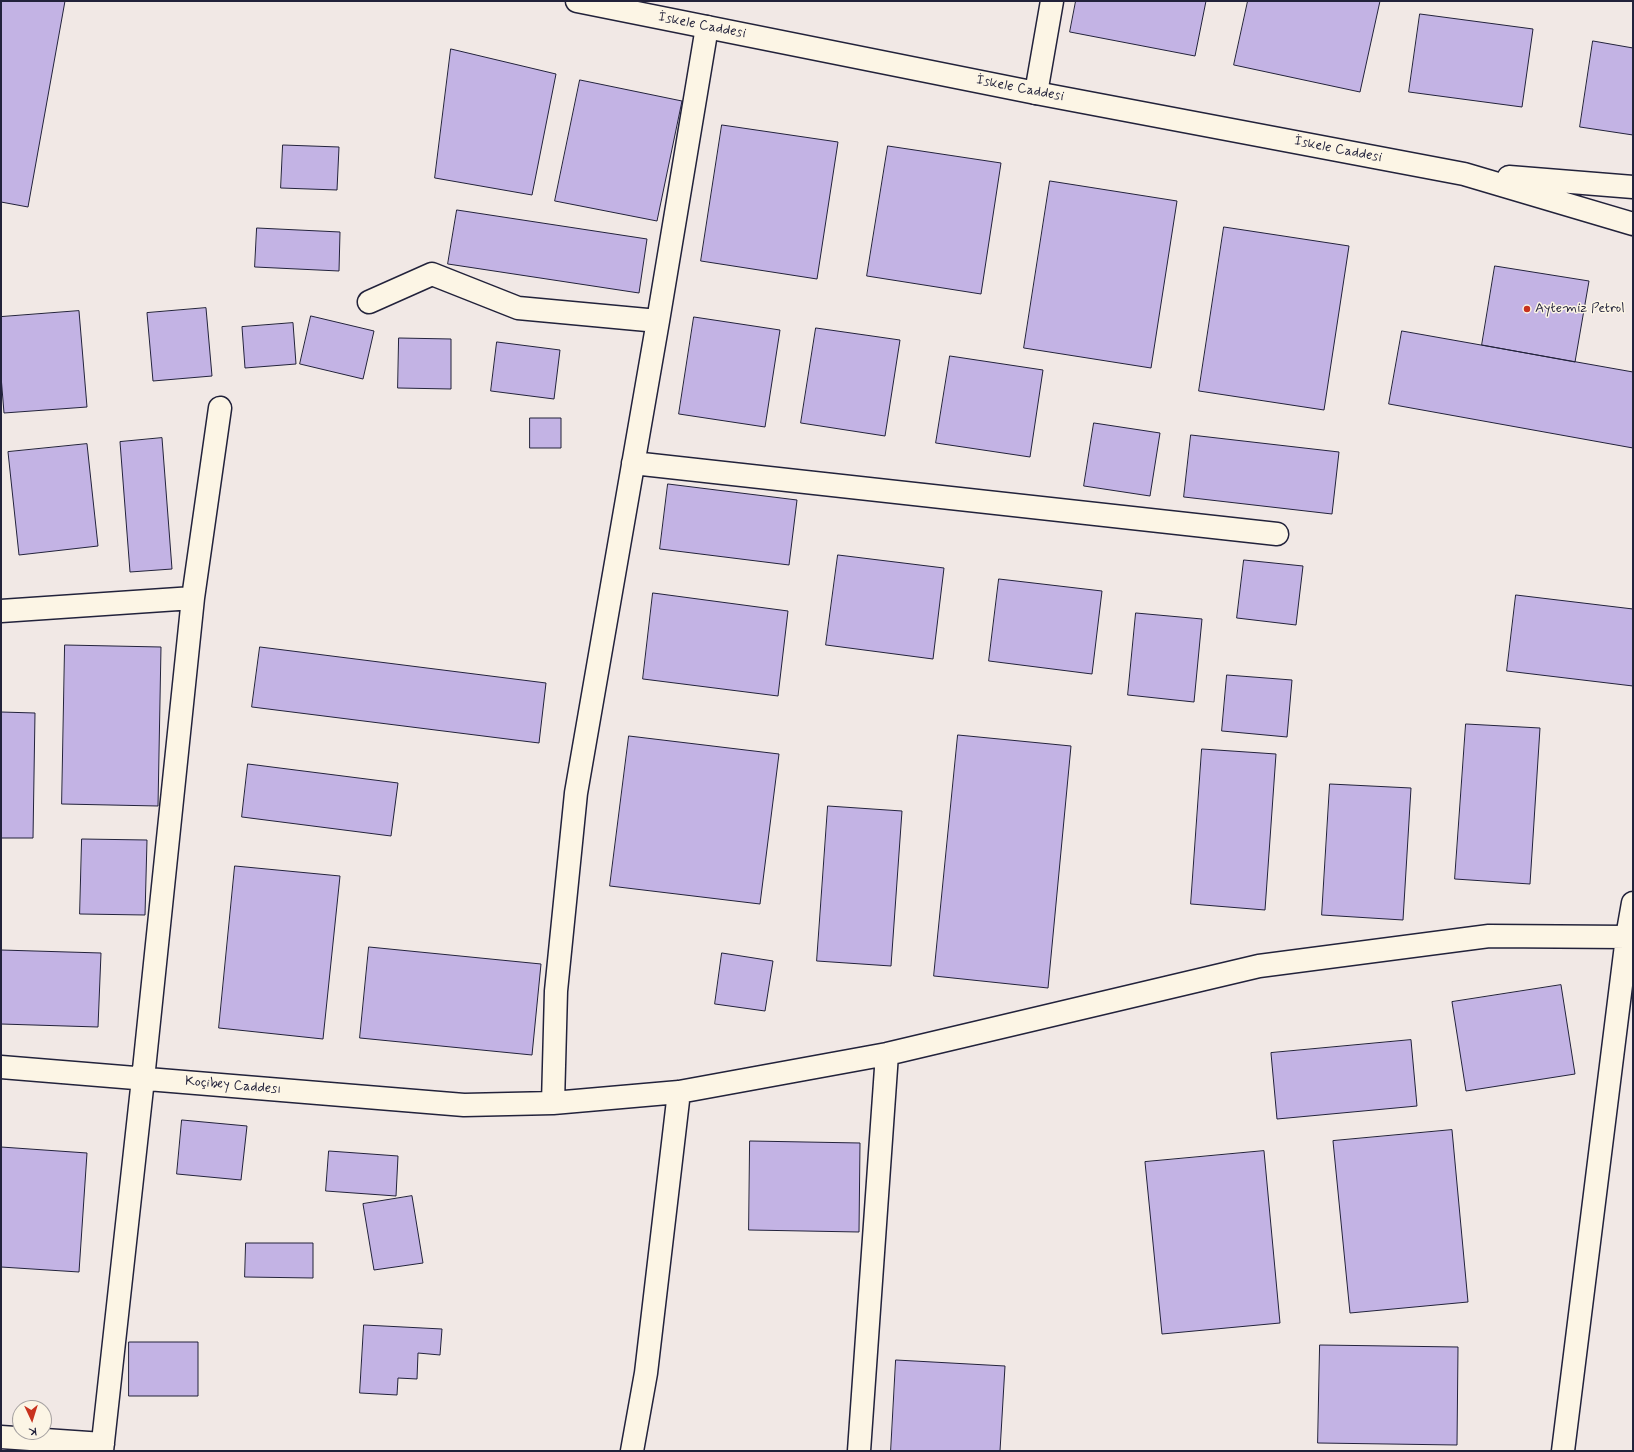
<!DOCTYPE html>
<meta charset="utf-8">
<style>
body{margin:0}
#map{position:relative;width:1634px;height:1452px;overflow:hidden;background:#f1e8e5;font-family:Mynerve,sans-serif}
canvas{display:block}
.frame{position:absolute;inset:0;border:2px solid #22223b;pointer-events:none}
.north{position:absolute;left:12px;top:1400px;width:40px;height:40px;box-sizing:border-box;background:#fcf5e5;border:1px solid #a5a1a1;border-radius:50%;rotate:176deg;font-size:11px;font-weight:700;line-height:16px;text-align:center;color:#22223b}
.north::after{content:'';display:block;margin:auto;width:14px;height:18px;background:#c8321e;clip-path:polygon(50% 0,100% 100%,50% 72%,0 100%)}
</style>
<div id="map">
<canvas width="1634" height="1452"></canvas>
<div class="frame"></div>
<div class="north">K</div>
</div>
<script>
const context = document.querySelector('canvas').getContext('2d');
context.lineJoin = 'round';
function fill(path, color) { context.fillStyle = color; context.fill(path, 'evenodd'); }
function stroke(path, color, width, dash) { context.strokeStyle = color; context.lineWidth = width; context.lineCap = dash ? 'butt' : 'round'; context.setLineDash(dash || []); context.stroke(path); }
function write(font, color, halo, rows, align = 'center') {
  context.font = font + ' Mynerve,sans-serif'; context.lineWidth = 3; context.setLineDash([]); context.textBaseline = 'middle'; context.strokeStyle = halo; context.fillStyle = color; for (const [text, x, y, turn = 0] of rows) {
    context.save(); context.translate(x, y); context.rotate((+turn || 0) * Math.PI / 180); context.textAlign = isNaN(turn) ? turn : align; if (halo) context.strokeText(text, 0, 0); context.fillText(text, 0, 0); context.restore();
  }
}
const building = new Path2D(`
 M1,1h64l-37,206 -27,-5z
 M1076,1h130l-11,55 -125,-24z
 M1248,1h132l-20,91 -126,-27z
 M1420,14l113,15 -11,78 -113,-15z
 M1593,41l40,7v87l-53,-8z
 M451,49l105,25 -24,121 -97,-17z
 M580,80l102,21 -25,120 -102,-20z
 M722,125l116,17 -21,137 -116,-18z
 M283,145l56,2 -2,43 -56,-2z
 M888,146l113,17 -20,131 -114,-18z
 M1050,181l127,20 -26,167 -127,-20z
 M457,210l190,29 -8,54 -191,-29z
 M1224,227l125,19 -25,164 -125,-19z
 M257,228l83,4 -1,39 -84,-4z
 M1495,266l94,15 -14,81 -93,-17z
 M206,308l6,68 -59,5 -6,-68z
 M79,311l8,96 -83,6 -3,-37v-59z
 M311,316l63,15 -11,48 -63,-15z
 M694,317l86,13 -15,97 -86,-13z
 M293,323l3,41 -51,4 -3,-41z
 M816,328l84,12 -15,96 -84,-13z
 M1402,331l231,41v76l-244,-44z
 M399,338l52,1v50l-53,-1z
 M497,342l63,8 -6,49 -63,-8z
 M950,356l93,14 -13,87 -94,-14z
 M530,418h31v30h-31z
 M1094,423l66,10 -10,63 -66,-10z
 M1191,435l148,17 -7,62 -148,-17z
 M162,438l10,131 -42,3 -10,-130z
 M87,444l11,102 -79,9 -11,-103z
 M668,484l129,16 -8,65 -129,-16z
 M838,555l106,13 -11,91 -107,-14z
 M1244,560l59,6 -7,59 -59,-7z
 M999,579l103,12 -10,83 -103,-13z
 M653,593l135,18 -10,85 -135,-17z
 M1516,595l117,14v77l-126,-15z
 M1136,613l66,6 -8,83 -66,-7z
 M65,645l96,2 -3,159 -96,-2z
 M260,647l286,36 -7,60 -287,-36z
 M1227,675l65,5 -5,57 -65,-6z
 M1,712l34,1 -2,125h-32z
 M1466,724l74,4 -10,156 -75,-5z
 M958,735l113,11 -23,242 -114,-12z
 M629,736l150,18 -19,150 -150,-18z
 M1202,749l74,5 -11,156 -74,-6z
 M248,764l150,19 -7,53 -149,-19z
 M1330,784l81,4 -8,132 -81,-5z
 M828,806l74,5 -11,155 -74,-5z
 M82,839l65,1 -2,75 -65,-1z
 M235,866l105,10 -17,163 -104,-11z
 M369,947l172,17 -9,91 -172,-17z
 M1,950l100,3 -3,74 -97,-3z
 M722,953l51,8 -8,50 -50,-7z
 M1561,985l14,89 -109,17 -14,-89z
 M1411,1040l6,66 -140,13 -6,-66z
 M182,1120l65,6 -6,54 -64,-6z
 M1452,1130l16,172 -118,11 -17,-172z
 M750,1141l110,2 -1,89 -110,-2z
 M1,1147l86,6 -8,119 -78,-5z
 M329,1151l69,5 -2,40 -70,-5z
 M1264,1151l16,172 -118,11 -17,-172z
 M412,1196l11,67 -49,7 -11,-66z
 M246,1243h67v35l-68,-1z
 M364,1325l78,4 -2,26 -22,-2 -1,26 -19,-1 -1,17 -37,-2z
 M129,1342h69v54h-69z
 M1320,1345l138,2 -1,98 -139,-2z
 M896,1360l109,6 -5,85h-109z`);
fill(building, '#c3b3e4');
stroke(building, '#22223b', 1);
const minor = new Path2D(`
 M1036,93l16,-92
 M369,302l63,-28 86,34 140,13
 M633,463l644,71
 M1,611l192,-13
 M1,1067l463,38 89,-2 126,-11 208,-38 372,-88 230,-30 138,1 6,-34
 M553,1103l3,-112 20,-198 82,-472 49,-294
 M1,1437l102,7
 M102,1451l41,-372 50,-481 27,-190
 M632,1451l14,-78 33,-281
 M859,1451l28,-397
 M1563,1451l64,-514 6,1`);
const secondary = new Path2D(`
 M577,1l459,92 428,81 169,50
 M1509,177l124,10`);
stroke(minor, '#22223b', 25);
stroke(secondary, '#22223b', 25);
stroke(minor, '#fcf5e5', 22);
stroke(secondary, '#fcf5e5', 22);
for (const [x, y, r, color] of [
 [1527,309,4,"#c8321e"]
]) { const dot = new Path2D(); dot.arc(x, y, r, 0, 2 * Math.PI); context.fillStyle = color; context.fill(dot); stroke(dot, '#fcf5e5', 1.5); }
write('14px', '#22223b', '#fcf5e5', [
 ["İskele Caddesi",702,26,11],
 ["İskele Caddesi",1020,89,11],
 ["İskele Caddesi",1338,150,11],
 ["Koçibey Caddesı",233,1086,5]
]);
write('14px', '#22223b', '#fcf5e5', [
 ["Aytemiz Petrol",1535,309]
], 'left');
</script>
